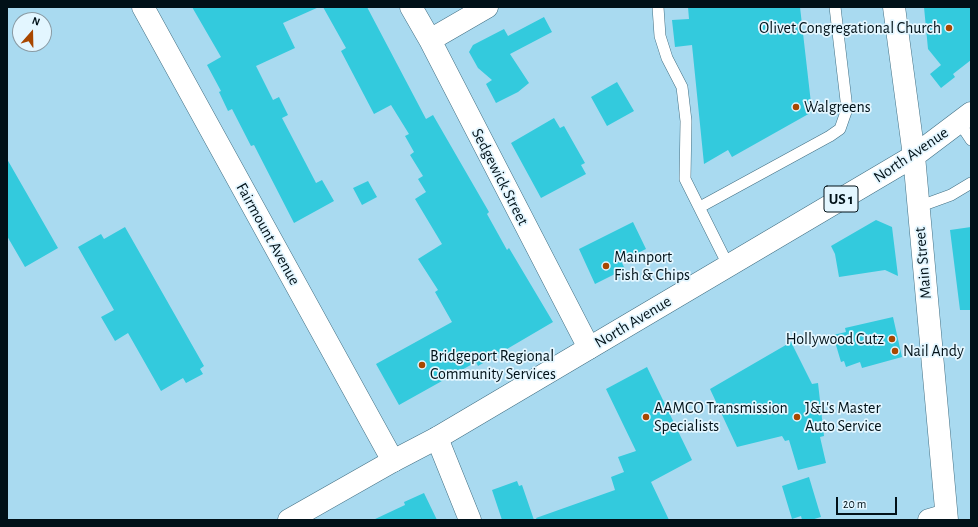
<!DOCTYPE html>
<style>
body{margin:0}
#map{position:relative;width:978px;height:527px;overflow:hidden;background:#a9daf0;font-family:"Alegreya Sans",sans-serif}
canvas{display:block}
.frame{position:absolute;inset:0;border:8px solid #011118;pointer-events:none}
.north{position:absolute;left:12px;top:12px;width:40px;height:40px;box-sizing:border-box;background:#e3f6ff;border:1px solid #899aa3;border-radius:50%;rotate:20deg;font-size:11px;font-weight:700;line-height:16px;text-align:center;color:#011118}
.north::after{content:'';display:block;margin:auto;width:14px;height:18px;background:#a84700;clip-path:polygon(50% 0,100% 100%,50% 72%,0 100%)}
.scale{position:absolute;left:836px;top:497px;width:61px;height:18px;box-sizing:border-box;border:2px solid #011118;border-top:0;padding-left:5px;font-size:12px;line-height:14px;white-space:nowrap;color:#011118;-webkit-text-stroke:3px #e3f6ff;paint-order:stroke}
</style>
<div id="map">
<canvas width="978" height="527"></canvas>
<div class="frame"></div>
<div class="north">N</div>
<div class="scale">20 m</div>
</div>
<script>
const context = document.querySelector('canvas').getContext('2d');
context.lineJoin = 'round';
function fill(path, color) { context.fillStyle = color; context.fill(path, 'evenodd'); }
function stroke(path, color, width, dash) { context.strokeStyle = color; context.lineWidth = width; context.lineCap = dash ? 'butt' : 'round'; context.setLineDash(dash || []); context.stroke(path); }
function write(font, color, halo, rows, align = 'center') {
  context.font = font + ' "Alegreya Sans",sans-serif'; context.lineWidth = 3.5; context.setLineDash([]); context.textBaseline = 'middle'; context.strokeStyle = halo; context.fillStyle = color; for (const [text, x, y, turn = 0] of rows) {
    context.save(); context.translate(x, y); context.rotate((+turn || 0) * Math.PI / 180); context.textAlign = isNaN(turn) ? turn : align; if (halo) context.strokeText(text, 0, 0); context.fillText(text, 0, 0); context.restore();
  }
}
fill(new Path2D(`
 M192,7h127l-36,16 12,25 -39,18 17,34 6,-3 9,18 -6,3 33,63 1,2 6,-3 12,21 -40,22 -40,-78 -3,1 -19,-37 -4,2 -9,-19 2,-1 -14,-26 14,-8z
 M323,7h44l59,112 7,-4 56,97 -2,2 20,36 2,-2 44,74 -75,44 -2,-4 -77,43 -23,-41 76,-42 -17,-30 3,-2 -20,-31 24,-15 -27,-45 11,-7 -8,-13 5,-3 -13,-21 4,-3 -9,-16 4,-2 -18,-29 -17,9 -33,-63 5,-3z
 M688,7h112l12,105 -80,45 -4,-7 -24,14 -12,-119 -17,2 -3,-27 17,-1z
 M924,7h47v53l-18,14 2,3 -14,11 -11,-14 11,-9 -13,-16z
 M544,17l8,15 -42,22 19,29 -11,9 -22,11 -10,-19 6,-4 -14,-12 -9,-16 4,-7 31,-16 4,7z
 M617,82l17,29 -27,15 -16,-29z
 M554,118l6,10 4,-2 21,37 -4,2 5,9 -45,24 -30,-55z
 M7,159l51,89 -33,19 -18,-31z
 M368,181l9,16 -15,8 -9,-17z
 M876,220l16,7 6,49 -13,-6 -46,7 -4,-23 -4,-8z
 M633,222l13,27 -25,12 4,8 -30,15 -16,-35z
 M125,227l79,139 -4,3 3,5 -17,9 -3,-5 -22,13 -33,-58 -13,8 -14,-24 13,-7 -36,-63 23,-13 3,5z
 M971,227v83h-11l-10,-80z
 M893,317l9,40 -40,11 -2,-6 -14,5 -2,-6 -3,1 -8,-27 13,-3 -1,-4z
 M791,342l21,42 6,-1 6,53 -4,1 6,26 -28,7 -9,-30 -4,1 -3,-5 -45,11 -27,-58z
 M647,367l45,93 -41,22 18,38h-132l-1,-2 79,-28 -4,-13 13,-5 -6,-15 18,-6 -30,-62z
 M809,477l12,40 -10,3h-9l-1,-4 -9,3 -10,-33z
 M517,481l2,5 3,-1 12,35h-32l-10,-30z
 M424,493l13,27h-64l32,-15 -1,-3z`), '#33cadd');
const lane = new Path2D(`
 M658,7l2,29 7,22 15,29 4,34 -1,58 43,86
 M959,122l12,18
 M700,207l130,-71 10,-7 7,-20 -12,-102
 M918,207l33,-12 20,-12`);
const street = new Path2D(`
 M143,7l250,454
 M411,7l19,33 159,308
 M430,40l57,-33
 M437,438l33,82
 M929,520l17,-5`);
const primary = new Path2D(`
 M894,7l20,149 33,364
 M289,520l104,-59 44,-23 477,-282 57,-43`);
stroke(lane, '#426f83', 12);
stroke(street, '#426f83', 23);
stroke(primary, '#426f83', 23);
stroke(lane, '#fff', 11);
stroke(street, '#fff', 22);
stroke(primary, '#fff', 22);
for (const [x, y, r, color] of [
 [949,28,4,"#a84700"],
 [796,107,4,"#a84700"],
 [606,266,4,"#a84700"],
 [892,339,4,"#a84700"],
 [895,351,4,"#a84700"],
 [422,365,4,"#a84700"],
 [646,417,4,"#a84700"],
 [797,417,4,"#a84700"]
]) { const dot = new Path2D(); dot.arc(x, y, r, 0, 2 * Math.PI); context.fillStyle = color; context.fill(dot); stroke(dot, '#e3f6ff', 1.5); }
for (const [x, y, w] of [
 [841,199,34]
]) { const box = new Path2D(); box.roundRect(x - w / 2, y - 13, w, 26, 3); context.fillStyle = '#e3f6ff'; context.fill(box); stroke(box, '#011118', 1); }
write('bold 15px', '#011118', null, [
 ["US 1",841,199]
]);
write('16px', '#011118', '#e3f6ff', [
 ["Olivet Congregational Church",941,28,"right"],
 ["Walgreens",804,107],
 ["Mainport",614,257],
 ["Fish & Chips",614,275],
 ["Hollywood Cutz",884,339,"right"],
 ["Nail Andy",903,351],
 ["Bridgeport Regional",430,356],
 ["Community Services",430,374],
 ["AAMCO Transmission",654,408],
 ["Specialists",654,426],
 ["J&L's Master",805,408],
 ["Auto Service",805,426]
], 'left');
write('16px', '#011118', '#e3f6ff', [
 ["North Avenue",911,155,-34],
 ["Sedgewick Street",500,177,63],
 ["Fairmount Avenue",268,234,61],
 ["Main Street",923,263,-95],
 ["North Avenue",633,322,-31]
]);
</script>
